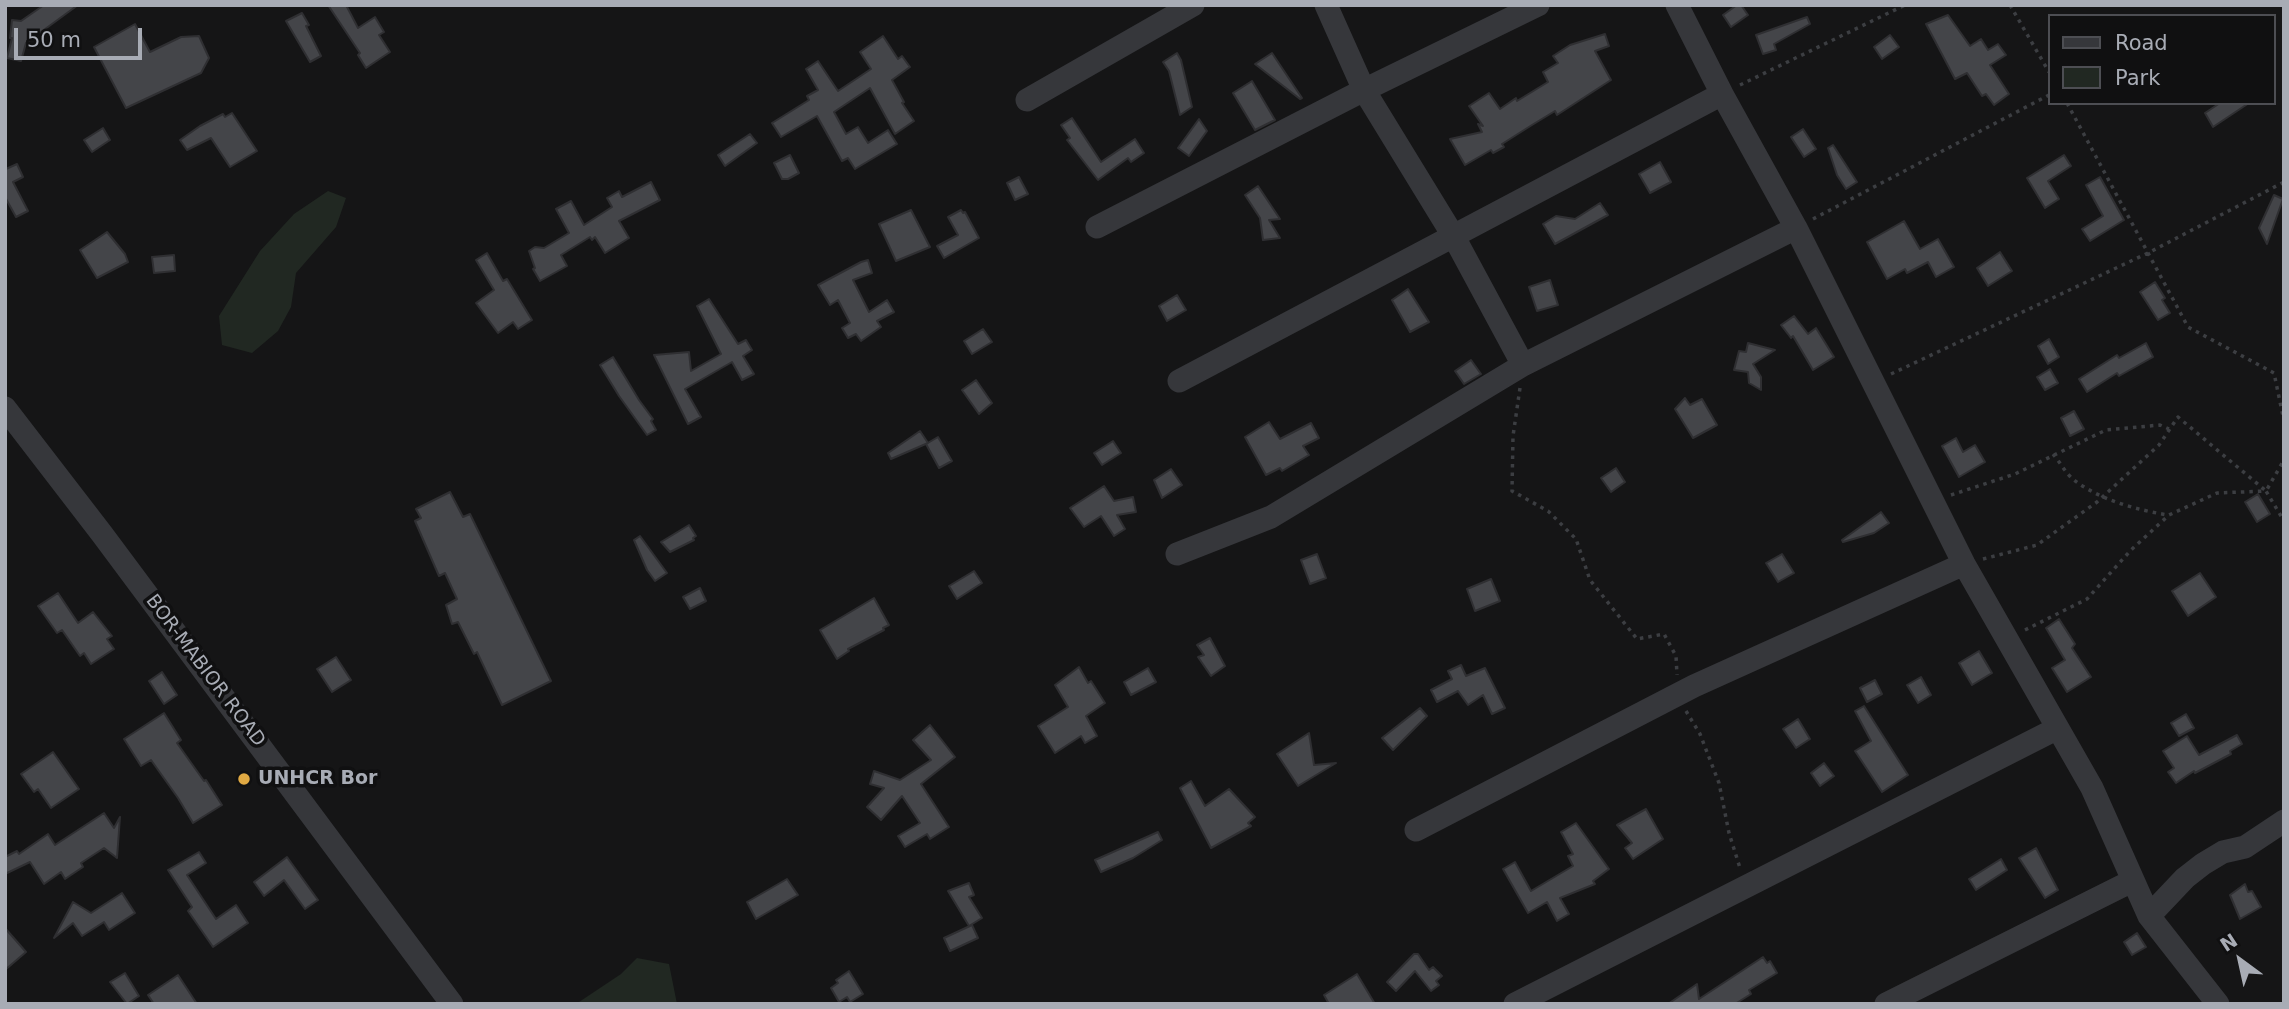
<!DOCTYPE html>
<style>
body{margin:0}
#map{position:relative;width:2289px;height:1009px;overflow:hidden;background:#151516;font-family:"DejaVu Sans",sans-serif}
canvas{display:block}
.frame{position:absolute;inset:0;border:7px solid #a8acb5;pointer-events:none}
.legend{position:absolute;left:2048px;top:14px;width:228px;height:91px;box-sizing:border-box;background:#101011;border:2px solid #4d4e53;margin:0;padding:9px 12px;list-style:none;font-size:21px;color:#a8acb5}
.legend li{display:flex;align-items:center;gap:14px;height:35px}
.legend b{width:35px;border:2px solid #4d4e53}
.north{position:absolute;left:2205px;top:925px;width:70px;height:70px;-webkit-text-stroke:5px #101011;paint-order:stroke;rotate:327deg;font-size:19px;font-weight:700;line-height:28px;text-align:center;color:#a8acb5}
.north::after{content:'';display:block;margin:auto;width:24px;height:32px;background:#a8acb5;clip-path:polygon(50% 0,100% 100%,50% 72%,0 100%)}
.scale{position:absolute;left:14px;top:28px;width:128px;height:32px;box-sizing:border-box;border:4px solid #a8acb5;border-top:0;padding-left:9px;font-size:21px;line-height:24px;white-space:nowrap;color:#a8acb5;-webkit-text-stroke:5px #101011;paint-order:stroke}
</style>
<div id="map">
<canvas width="2289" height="1009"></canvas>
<div class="frame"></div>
<ul class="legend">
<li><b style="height:9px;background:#36373b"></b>Road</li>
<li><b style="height:19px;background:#212822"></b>Park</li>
</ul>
<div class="north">N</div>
<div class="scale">50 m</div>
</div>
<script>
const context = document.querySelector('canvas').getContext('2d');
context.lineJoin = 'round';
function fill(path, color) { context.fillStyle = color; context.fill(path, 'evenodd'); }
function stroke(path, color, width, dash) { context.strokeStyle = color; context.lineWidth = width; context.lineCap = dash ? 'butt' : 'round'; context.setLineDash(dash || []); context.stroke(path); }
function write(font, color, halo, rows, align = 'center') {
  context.font = font + ' "DejaVu Sans",sans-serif'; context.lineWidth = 7; context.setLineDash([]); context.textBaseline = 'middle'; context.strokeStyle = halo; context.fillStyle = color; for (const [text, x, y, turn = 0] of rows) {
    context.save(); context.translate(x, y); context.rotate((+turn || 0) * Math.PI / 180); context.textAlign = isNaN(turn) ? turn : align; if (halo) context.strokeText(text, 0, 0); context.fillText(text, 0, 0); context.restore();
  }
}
fill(new Path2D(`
 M328,191l18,7 -10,29 -40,46 -5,34 -13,24 -26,22 -30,-8 -3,-29 41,-65 34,-37z
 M637,958l32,6 8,40h-101l45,-30z`), '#212822');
const building = new Path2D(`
 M44,5h34l-52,38 -5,18 -14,-3 5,-20h-2l2,-18 9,1z
 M328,5h18l12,23 17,-11 9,15 -5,3 11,17 -24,16 -8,-13 2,-2z
 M1737,5h4l7,10 -17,12 -8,-12z
 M302,13l7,12 -3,1 15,30 -11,6 -24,-41z
 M1948,15l22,31 11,-7 7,11 10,-6 8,11 -16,10 19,29 -15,11 -8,-11 -4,2 -15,-23 -12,6 -29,-55z
 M1807,17l3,7 -36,20 2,6 -13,4 -7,-19z
 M135,24l15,28 31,-15 18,-1 10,22 -8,15 -75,35 -32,-61z
 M1605,34l4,12 -14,5 16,29 -54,35 -2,-4 -23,14 -30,19 2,3 -11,6 -2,-3 -26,15 -15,-26 32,-7 -4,-8 5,2 -14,-20 20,-13 11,16 16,-11 1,3 31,-19 -5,-10 15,-9 -5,-7 17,-11z
 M1890,35l9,12 -17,12 -8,-12z
 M883,36l15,23 4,-3 8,11 -18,13 12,22 -2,1 12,18 -19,13 -25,-46 -36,24 12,22 12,-7 10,16 20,-13 9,14 -42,25 -7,-11 -6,3 -25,-45 -36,21 -9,-14 37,-23 -2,-4 11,-6 -12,-21 12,-8 20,30 33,-22 -11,-17z
 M1177,53l4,7 11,47 -12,8 -11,-44 -6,-9z
 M1272,53l30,45 -2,1 -45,-35z
 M1252,81l23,39 -20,10 -22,-37z
 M2220,103h29l-36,24 -8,-14z
 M232,113l25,38 -27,16 -19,-29 -24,12 -7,-10 20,-14 23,-12 2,3z
 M1072,118l29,44 34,-23 9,14 -13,9 -3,-4 -30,22 -31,-40 3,-2 -9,-13z
 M1199,119l8,12 -18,25 -11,-8z
 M103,128l7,12 -18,12 -8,-12z
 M1803,129l13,20 -12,8 -13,-20z
 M750,134l7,9 -32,23 -7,-11z
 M1833,145l24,37 -11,7 -9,-14 -9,-27z
 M790,155l9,18 -11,6h-6l-8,-16z
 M2064,155l7,11 -23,15 11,18 -14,9 -18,-30z
 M1660,162l11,20 -21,11 -11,-19z
 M17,164l6,13 -10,5 15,29 -12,6 -11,-20v-30l1,2z
 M1019,177l9,17 -13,6 -8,-17z
 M2100,177l24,43 -34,21 -8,-12 21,-13 -17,-31z
 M651,182l9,18 -41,21 10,17 -24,15 -10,-16 -3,3 -2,-3 -29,18 6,11 -27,15 -7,-12 2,-1 -6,-17 6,-4 9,1 25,-15 -13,-24 15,-8 13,24 28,-18 -5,-9 12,-7 3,6z
 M1258,186l22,33 -11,1 11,18 -17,2 -3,-22 -15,-23z
 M2274,195l9,4 -16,45 -8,-16z
 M1600,203l8,12 -53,29 -12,-20 13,-8 19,3z
 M911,210l19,37 -34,14 -17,-37z
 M961,210l2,3 2,-1 14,26 -35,20 -7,-12 21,-11 -10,-18z
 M1904,221l16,28 18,-10 16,28 -18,10 -8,-15 -21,11 -2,-4 -18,10 -20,-37z
 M107,232l18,22 3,8 -31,16 -17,-28z
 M2000,252l12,19 -24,15 -11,-18z
 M487,253l16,28 4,-2 25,41 -14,9 -5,-7 -15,11 -22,-30 18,-13 -18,-30z
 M174,255l1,16 -21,2 -2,-16z
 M868,260l4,13 -19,7 16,32 18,-12 7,12 -17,9 4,6 -20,14 -5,-7 -8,4 -6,-10 8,-5 -12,-23 -8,5 -12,-20 43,-23z
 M1550,280l8,25 -21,6 -8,-24z
 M2155,282l10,16 -3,2 8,13 -12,7 -18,-28z
 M1408,289l21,33 -19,10 -18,-32z
 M1177,295l9,15 -19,11 -8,-15z
 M709,299l29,45 8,-4 6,10 -9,6 11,18 -12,6 -10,-18 -47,27 16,28 -13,7 -34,-69 35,-3 2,19 30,-17 -24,-48z
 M1794,316l14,18 8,-6 18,29 -21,13 -20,-34 -2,2 -10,-13z
 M983,329l9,13 -20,12 -8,-13z
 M2049,339l10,18 -11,7 -10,-18z
 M1748,343l27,7 -22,14 8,13v13l-12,-7 -1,-11 -14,-2 5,-19 7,1z
 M2146,343l7,14 -34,19 -2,-3 -30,19 -8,-13 38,-24 2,3z
 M613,357l26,43 14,19 -2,2 5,9 -9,5 -28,-39 -19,-31z
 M1471,360l10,14 -17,10 -9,-13z
 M2050,369l8,14 -13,7 -8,-13z
 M976,380l16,23 -13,11 -17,-24z
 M1685,398l5,7 12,-6 15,26 -24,13 -18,-29z
 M2074,411l10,18 -14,7 -9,-18z
 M1269,422l11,17 31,-16 8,15 -16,8 6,9 -27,16 -2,-3 -14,7 -21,-38z
 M920,431l8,12 -37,16 -3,-6z
 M938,437l14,24 -13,7 -13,-24z
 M1956,438l7,14 12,-7 10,17 -26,15 -17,-31z
 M1113,441l8,12 -19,12 -8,-12z
 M1616,468l9,14 -14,10 -10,-14z
 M1171,469l11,16 -20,13 -8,-18z
 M1104,486l10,15 19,-4 3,15 -19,3 8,14 -11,7 -13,-20 -17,11 -14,-19z
 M450,492l13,25 7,-3 81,167 -49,24 -25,-53 -3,2 -16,-32 -6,2 -6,-19 11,-6 -12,-26 -6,3 -24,-55 6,-3 -5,-9z
 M2258,494l12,20 -13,8 -12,-20z
 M1881,512l8,11 -15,10 -31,9 -1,-2z
 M689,525l7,11 -3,2 1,2 -24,12 -9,-10z
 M640,536l27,37 -12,8 -8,-11 -13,-30z
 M1317,554l9,24 -16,6 -9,-24z
 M1782,554l12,19 -16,9 -12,-19z
 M974,571l8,12 -25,16 -8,-13z
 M2200,573l16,24 -28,19 -16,-25z
 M1491,579l9,22 -25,10 -8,-22z
 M700,588l6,13 -16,8 -7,-12z
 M58,593l20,30 15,-11 19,24 -5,3 7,10 -23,15 -7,-11 -4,3 -18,-26 -5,3 -19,-27z
 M874,598l15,27 -6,3 1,2 -36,19 1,2 -12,8 -17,-29z
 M2059,619l16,25 -3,4 19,29 -24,15 -15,-24 13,-8 -19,-32z
 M1210,638l15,28 -14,10 -13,-19 6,-2 -7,-10z
 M1979,651l13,22 -20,12 -13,-22z
 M336,657l15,23 -19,12 -15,-23z
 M1461,665l5,11 19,-8 20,40 -13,6 -9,-19 -15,10 -10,-14 -21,11 -6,-12 21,-11 -4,-8z
 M1079,667l9,16 3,-2 14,22 -19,13 11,20 -12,7 -4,-7 -26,17 -17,-27 30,-19 -13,-22z
 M1148,668l8,14 -25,13 -7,-13z
 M162,672l15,23 -13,9 -15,-23z
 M1921,677l10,18 -13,8 -11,-18z
 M1875,680l7,14 -15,8 -7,-14z
 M1864,706l44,69 -26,17 -27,-41 16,-10 -16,-30z
 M1420,708l7,8 -34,34 -11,-12z
 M164,713l17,27 -4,3 27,38 2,-1 16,25 -29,18 -15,-25 -27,-38 -10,6 -17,-27z
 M2186,714l8,14 -15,8 -8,-13z
 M1798,719l12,20 -14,9 -13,-19z
 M930,725l25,32 -34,27 28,43 -19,12 -3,-5 -22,13 -7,-11 22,-13 -18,-27 -21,24 -14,-13 17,-19 -14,-4 4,-13 26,9 31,-20 -18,-20z
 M1309,733l5,32 22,-2 -38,23 -21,-32z
 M2237,735l5,9 -12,7 1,3 -36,19 -1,-2 -18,12 -8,-11 6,-4 -11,-17 24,-15 12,19z
 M53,752l26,37 -28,19 -13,-19 -4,3 -13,-18z
 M1824,763l10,13 -14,10 -9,-13z
 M1191,781l14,25 24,-17 26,28 -7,6 3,3 -40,22 -31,-60z
 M1646,809l17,30 -30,20 -8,-11 7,-5 -15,-18z
 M104,813l10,15 6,-11 -3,41 -13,-10 -23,15 2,4 -18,12 -4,-7 -17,12 -14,-22 -25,12v-17l12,-6 2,3 29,-20 7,11z
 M1576,823l33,46 -16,12 2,3 -35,14 9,16 -12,7 -10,-19 -19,11 -25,-44 12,-7 16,29 42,-25 -5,-10 5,-2 -12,-22z
 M1158,832l4,8 -29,18 -32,14 -6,-12z
 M2036,848l22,42 -13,8 -26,-40z
 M199,852l7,11 -19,12 29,44 20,-14 12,18 -35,24 -25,-36 4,-4 -24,-37z
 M287,857l31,43 -13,9 -21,-29 -20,16 -10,-14z
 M2001,859l6,11 -31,20 -7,-11z
 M787,879l11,16 -42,24 -9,-17z
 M969,883l5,12 -5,2 13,21 -13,8 -21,-35z
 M2245,884l3,8 4,-1 9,16 -21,12 -10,-24z
 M122,893l13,20 -26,17 -5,-8 -22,14 -9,-13 -19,15 19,-36 18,11z
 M972,925l6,13 -28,13 -6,-13z
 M5,928l21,24 -21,18z
 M2137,933l9,14 -14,8 -8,-13z
 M1414,954h4l11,16 4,-3 9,9 -6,5 3,4 -8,6 -16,-20 -19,20 -9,-9z
 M1763,957l4,6 3,-2 7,12 -28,17 2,4 -16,10h-67l29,-20 2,15z
 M849,971l14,23 -13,8 -3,-5 -8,5 -8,-14 7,-5 -2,-3z
 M125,973l14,23 -12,8 -17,-22z
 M1357,974l18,30h-46l-5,-9z
 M178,975l19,29h-43l-6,-9z`);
fill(building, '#444549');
stroke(building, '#2f2f32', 2);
stroke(new Path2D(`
 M2010,5l39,67
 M1740,85l165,-80
 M2067,103l121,224 86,46 10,48
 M1813,219l236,-124
 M1891,374l257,-121 136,-71
 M1520,388l-7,48 -1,55 36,20 28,28 14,41 47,59 27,-5 12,22 1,19
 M2053,454c7,8 13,20 21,26 26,20 63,30 94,35
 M1951,495l64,-21 91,-44 54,-5 9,4
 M1983,559l54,-14 60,-43 62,-57 19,-28 88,74 18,-31
 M2025,630l62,-31 44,-49 38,-35 48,-22 49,-2 18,30
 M1686,711l14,23 19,49 10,50 11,35`), '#3c3e42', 3.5, [3.5, 5]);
stroke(new Path2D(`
 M1326,5l38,85 90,147 69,128
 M1677,5l45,89 74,134 168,336 128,224 57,128 69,88
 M1027,100l166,-95
 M1097,227l267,-137 174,-85
 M1179,381l543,-287
 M5,408l97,126 350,470
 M1177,554l94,-37 252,-152 273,-137
 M1416,830l278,-144 270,-122
 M2149,916l36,-38 18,-14 20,-12 22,-5 39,-26
 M1515,1004l541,-275
 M1886,1004l246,-123`), '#36373b', 23);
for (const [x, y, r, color] of [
 [244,779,7,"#e0a943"]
]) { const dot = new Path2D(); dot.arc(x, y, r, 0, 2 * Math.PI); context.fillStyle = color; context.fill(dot); stroke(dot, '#101011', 2.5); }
write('19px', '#a8acb5', '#101011', [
 ["BOR-MABIOR ROAD",205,671,53]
]);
write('bold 19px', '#a8acb5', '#101011', [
 ["UNHCR Bor",258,779]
], 'left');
</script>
